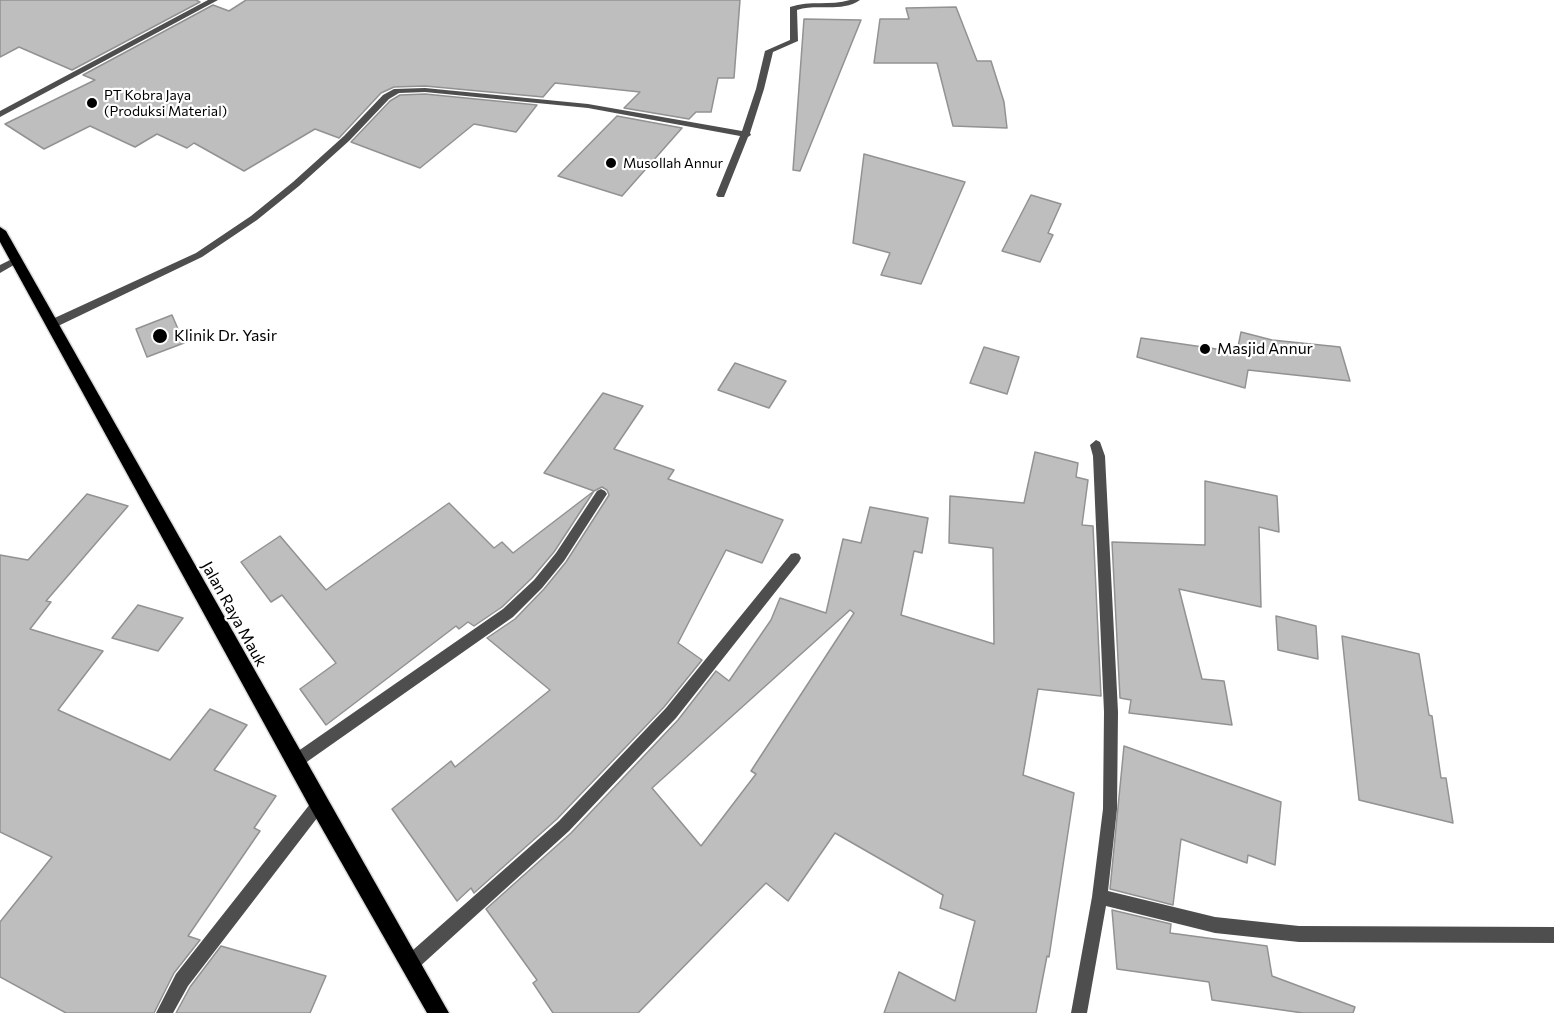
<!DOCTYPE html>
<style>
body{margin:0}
canvas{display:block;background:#fff}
</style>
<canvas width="1554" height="1013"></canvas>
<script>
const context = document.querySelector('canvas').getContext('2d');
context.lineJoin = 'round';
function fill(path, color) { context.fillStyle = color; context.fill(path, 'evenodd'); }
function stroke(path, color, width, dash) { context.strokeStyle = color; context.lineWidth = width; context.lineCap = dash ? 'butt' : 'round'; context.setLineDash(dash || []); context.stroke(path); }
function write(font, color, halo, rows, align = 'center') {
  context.font = font + ' Commissioner,sans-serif'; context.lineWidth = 4.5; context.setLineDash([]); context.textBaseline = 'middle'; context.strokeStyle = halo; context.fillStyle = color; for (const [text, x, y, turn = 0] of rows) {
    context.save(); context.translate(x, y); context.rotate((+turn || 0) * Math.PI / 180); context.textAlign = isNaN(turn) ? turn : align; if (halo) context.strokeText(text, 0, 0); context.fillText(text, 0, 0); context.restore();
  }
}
const building = new Path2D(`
 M0,0h196l4,2 -128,68 -53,-23 -19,10z
 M246,0h494l-6,78h-16l-7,34h-15l-7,7 -65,-11 16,-16 -85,-9 -12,14 -118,-11 -31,1 -13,6 -42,45 -24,-9 -71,42 -50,-28 -7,5 -30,-14 -22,13 -45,-21 -46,23 -39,-25 90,-44 -12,-5 130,-70 16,6z
 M956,7l21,54h14l13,41 3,26 -54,-2 -16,-63h-63l6,-44h29l-3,-11z
 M804,19l57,1 -61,151 -7,-1z
 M425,94l112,11 -21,27 -42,-8 -54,44 -69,-26 39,-41 10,-6z
 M617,116l65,12 -60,68 -64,-20z
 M864,154l101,28 -44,102 -40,-9 9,-22 -37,-10z
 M1031,195l30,9 -13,29 5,2 -13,27 -38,-11z
 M172,315l12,28 -37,14 -11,-28z
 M1241,332l31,8 68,7 10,34 -102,-11 -3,18 -108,-31 4,-19 96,14z
 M984,347l35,10 -12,37 -37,-11z
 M735,363l51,18 -17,27 -51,-18z
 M603,393l40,13 -29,43 60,21 -6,9 115,41 -21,43 -36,-13 -48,93 24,17 -38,47 -107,112 -83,74 -3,-5 -14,13 -65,-92 59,-48 4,6 95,-77 -63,-52 28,-19 29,-30 22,-27 43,-67 -2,-5 -5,-3 -8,4 -50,-18z
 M1035,452l43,11 -2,14 12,3 -6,45 11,1 8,170 -63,-7 -15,86 51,18 -25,164 -2,-1 -11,57h-152l15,-41 56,29 20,-80 -35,-13 3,-13 -108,-62 -47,68 -22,-18 -128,130h-85l-20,-30 4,-3 -51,-71 85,-76 107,-113 38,-49 13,10 42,-61 9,-22 46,15 17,-74 18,4 9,-36 58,11 -6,35 -8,-2 -13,64 93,29 -1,-96 -44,-5 1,-47 74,7zM850,610l4,3 -103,158 5,3 -55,72 -49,-58z
 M1205,481l72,15 2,36 -20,-5 2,80 -82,-18 23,90 22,2 8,44 -103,-12 2,-13 -11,-2 -8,-156 93,3z
 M594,491l-40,61 -22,26 -30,29 -28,19 -6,-4 -9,7 -3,-3 -130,99 -26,-36 36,-26 -54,-68 -11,7 -30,-40 39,-26 46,54 123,-87 45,45 8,-6 11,11z
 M87,494l41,12 -82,95 5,1 -21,27 73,22 -45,59 112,50 40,-51 37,16 -33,45 62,26 -22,32 6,3 -72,105 12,4 -26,33 -20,40h-88l-66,-36v-55l52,-65 -52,-25v-277l28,5z
 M138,605l45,13 -25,33 -46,-13z
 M1276,616l40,10 2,33 -40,-9z
 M1342,636l77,18 10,61 3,1 9,62h5l7,45 -94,-23z
 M1124,746l157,56 -6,63 -27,-10 -1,8 -66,-24 -8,66 -63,-16z
 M1112,910l59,14 -1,9 97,13 5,30 83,31 -2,6h-50l-91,-13 -3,-18 -92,-13z
 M221,946l105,30 -16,37h-134l14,-26z`);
fill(building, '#bebebe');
stroke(building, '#929292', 1.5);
const primary = new Path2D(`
 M0,227l6,4 443,782h-22l-115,-202 -312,-569z`);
stroke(primary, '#dbdbdb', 3);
fill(new Path2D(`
 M208,0h10l-218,117v-6z
 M850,0h10c-19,13 -43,3 -63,10l1,31 -25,11 -9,37 -14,44 1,2 -3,2 -24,60h-6l-2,-2 24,-59 -152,-28 -163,-16 -26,1 -10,6 -39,41 -51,46 -42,34 -55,37 -146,70 -4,1 -5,-4 1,-3 148,-68 55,-37 42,-34 51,-46 39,-41 11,-6 31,-1 163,16 154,27 14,-42 9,-38 25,-11v-33c20,-7 40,-1 60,-7z
 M16,257l3,1v4l-19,11v-8z
 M1096,440l4,2 5,14 13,256 -1,97 -9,82 107,26 84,9 255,1v16l-255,-1 -84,-9 -109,-27 -19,107h-16l21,-116 11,-88 1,-97 -11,-256 -3,-11z
 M601,489l4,2 2,3 -2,3 -41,64 -22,27 -29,29 -212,149 -5,2 -5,-2 -2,-5 2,-5 212,-147 31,-29 22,-27 41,-62z
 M795,553l4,1 2,4 -2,4 -123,156 -107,113 -152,138 -6,2 -6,-2 -2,-6 2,-6 154,-136 107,-113 125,-154z
 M319,797l5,2 2,5 -2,5 -136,177 -15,27h-17l20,-39 138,-175z`), '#4e4e4e');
fill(primary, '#000');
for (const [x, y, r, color] of [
 [92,103,6,"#000"],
 [611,163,6,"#000"],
 [160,336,8,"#000"],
 [1205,349,6,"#000"]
]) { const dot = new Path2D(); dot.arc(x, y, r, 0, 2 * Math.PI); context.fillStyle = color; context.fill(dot); stroke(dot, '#fff', 2); }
write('14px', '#000', '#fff', [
 ["PT Kobra Jaya",104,95],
 ["(Produksi Material)",104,111],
 ["Musollah Annur",623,163]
], 'left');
write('16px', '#000', '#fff', [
 ["Klinik Dr. Yasir",174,336],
 ["Masjid Annur",1217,349]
], 'left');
write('16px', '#000', '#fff', [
 ["Jalan Raya Mauk",234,614,61]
]);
</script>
